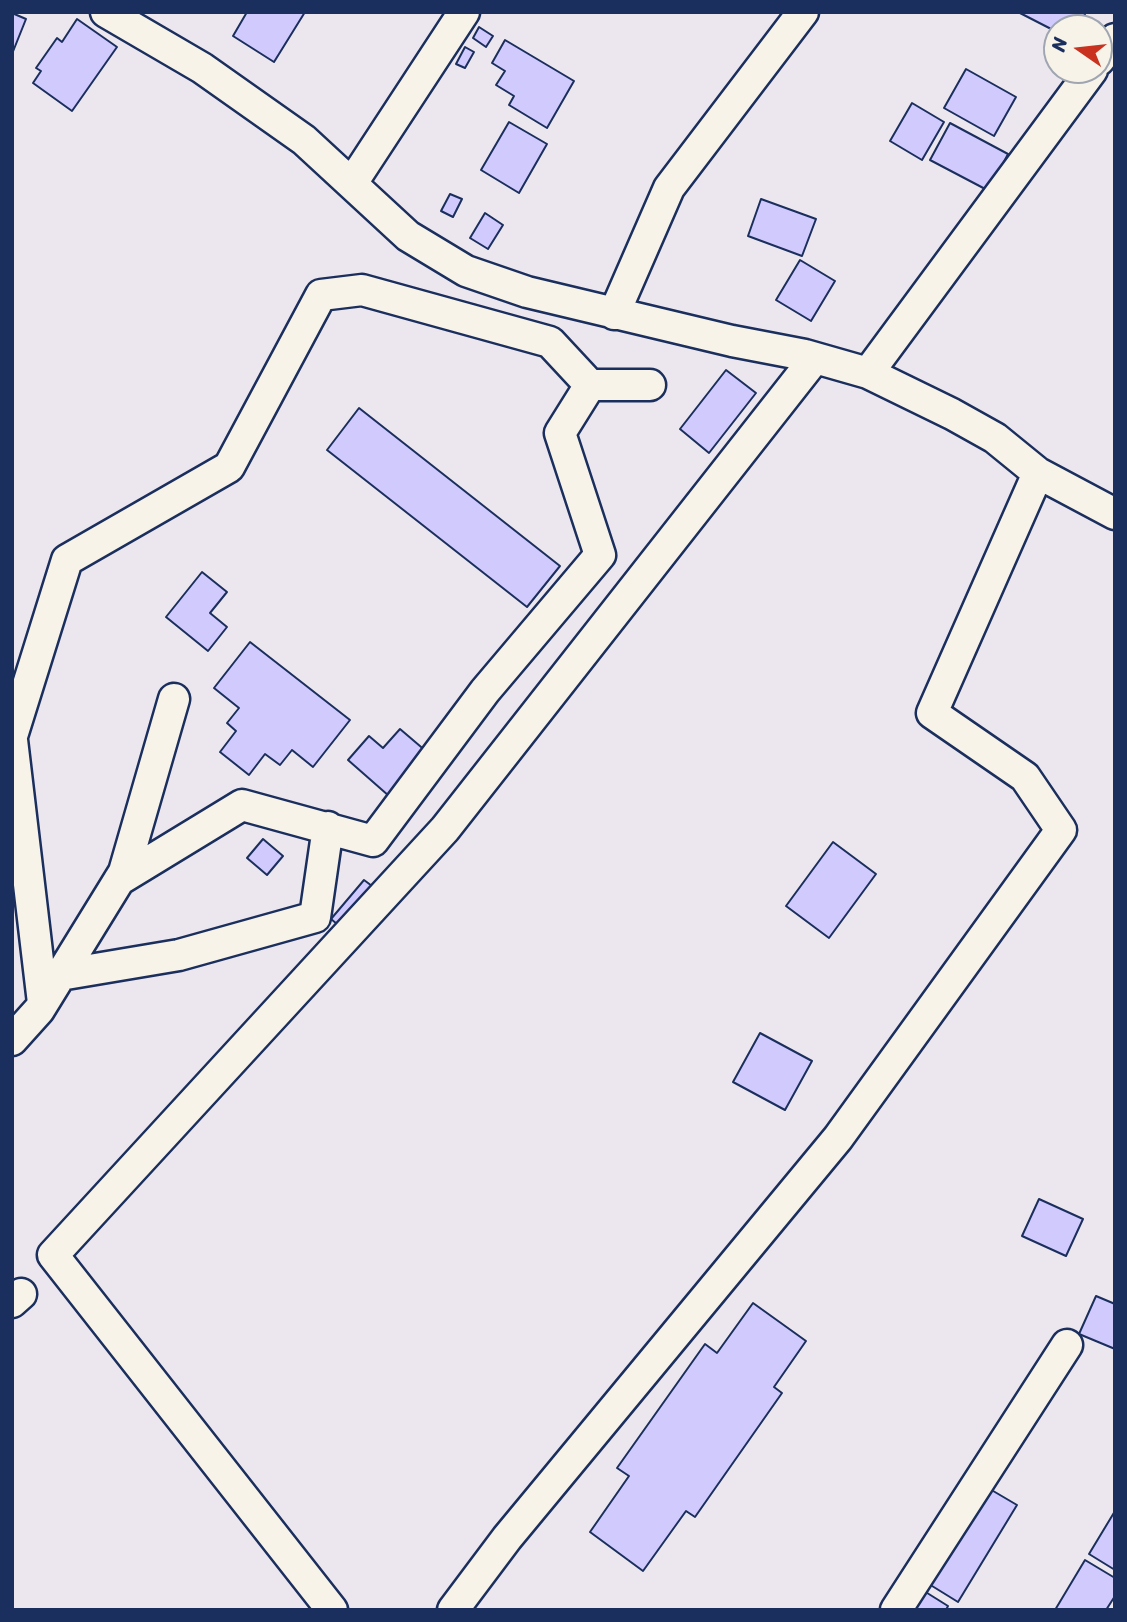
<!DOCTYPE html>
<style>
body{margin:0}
#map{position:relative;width:1127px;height:1622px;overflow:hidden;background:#ece7ee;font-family:Sriracha,sans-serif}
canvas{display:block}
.frame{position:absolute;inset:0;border:14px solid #1b2f5e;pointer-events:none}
.north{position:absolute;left:1043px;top:14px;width:70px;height:70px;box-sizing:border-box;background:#f7f3e8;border:2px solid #9fa5b1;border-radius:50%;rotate:284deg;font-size:19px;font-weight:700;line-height:28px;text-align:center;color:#1b2f5e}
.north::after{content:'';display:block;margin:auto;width:24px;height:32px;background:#c8321e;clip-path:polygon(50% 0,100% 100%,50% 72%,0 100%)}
</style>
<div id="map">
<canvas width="1127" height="1622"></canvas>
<div class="frame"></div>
<div class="north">N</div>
</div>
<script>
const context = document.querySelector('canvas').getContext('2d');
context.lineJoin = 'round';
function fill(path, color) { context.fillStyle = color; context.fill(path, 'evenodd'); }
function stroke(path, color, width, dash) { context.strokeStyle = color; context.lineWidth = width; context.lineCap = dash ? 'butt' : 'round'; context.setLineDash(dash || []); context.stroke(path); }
const building = new Path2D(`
 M247,12h58l-31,50 -41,-26z
 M1018,12h68l-8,16h-21v4z
 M12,13l14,6 -14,35z
 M77,19l40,28 -45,64 -39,-28 8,-12 -5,-3 21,-30 5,4z
 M479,27l14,9 -7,11 -13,-9z
 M505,40l69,41 -27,47 -38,-23 5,-9 -18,-11 9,-14 -13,-8z
 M465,47l9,5 -9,16 -9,-4z
 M966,69l50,28 -22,39 -50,-28z
 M912,103l32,19 -22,38 -32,-19z
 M509,122l38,22 -28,49 -38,-23z
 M950,123l58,31 -19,37 -59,-31z
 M450,194l12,5 -9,18 -12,-6z
 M761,199l55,20 -14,37 -54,-20z
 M485,213l18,12 -15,24 -18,-11z
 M800,260l35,21 -24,40 -35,-21z
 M726,370l30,23 -47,60 -29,-24z
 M359,408l201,158 -33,41 -200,-157z
 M202,572l25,20 -17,21 17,14 -19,24 -42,-34z
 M250,642l100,78 -37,47 -21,-17 -12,15 -15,-11 -16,21 -29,-23 16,-21 -9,-8 12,-15 -25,-20z
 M400,729l27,23 -38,44 -41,-36 21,-24 14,12z
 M263,839l20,17 -16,19 -20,-17z
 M833,842l43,32 -47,64 -43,-32z
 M364,880l12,9 -33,40 -12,-10z
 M760,1033l52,28 -27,49 -52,-28z
 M1039,1199l44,20 -17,37 -44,-20z
 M1096,1296l19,8v45l-36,-15z
 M753,1303l53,38 -32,46 8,6 -87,124 -9,-6 -43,60 -53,-39 39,-56 -12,-8 88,-124 12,9z
 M983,1485l34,20 -59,97 -34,-21z
 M1115,1511v59l-26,-16z
 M1085,1560l30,18v18l-9,14h-51z
 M924,1591l24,15 -2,4h-34z`);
fill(building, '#d1cafc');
stroke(building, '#1b2f5e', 2);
const minor = new Path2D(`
 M106,12l96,56 102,72 104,96 58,35 61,21 205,49 73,14 63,18 84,41 43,24 43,35 77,41
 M1099,60l16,-21
 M352,183l112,-171
 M614,314l55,-126 134,-176
 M868,373l224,-303
 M12,736l55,-176 162,-93 92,-172 41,-5 188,52 40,43
 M12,740l31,263
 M119,880l123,-75 131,36 112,-150 115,-136 -40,-122 30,-48h60
 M60,975l119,-20 136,-38 13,-90
 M12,1040l27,-30 85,-138 50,-173
 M12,1302l9,-8
 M332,1610l-279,-355 392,-426 370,-471
 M453,1610l54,-72 331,-400 223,-308 -36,-53 -93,-64 106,-240
 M896,1610l171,-265`);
stroke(minor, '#1b2f5e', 35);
stroke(minor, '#f7f3e8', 30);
</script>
